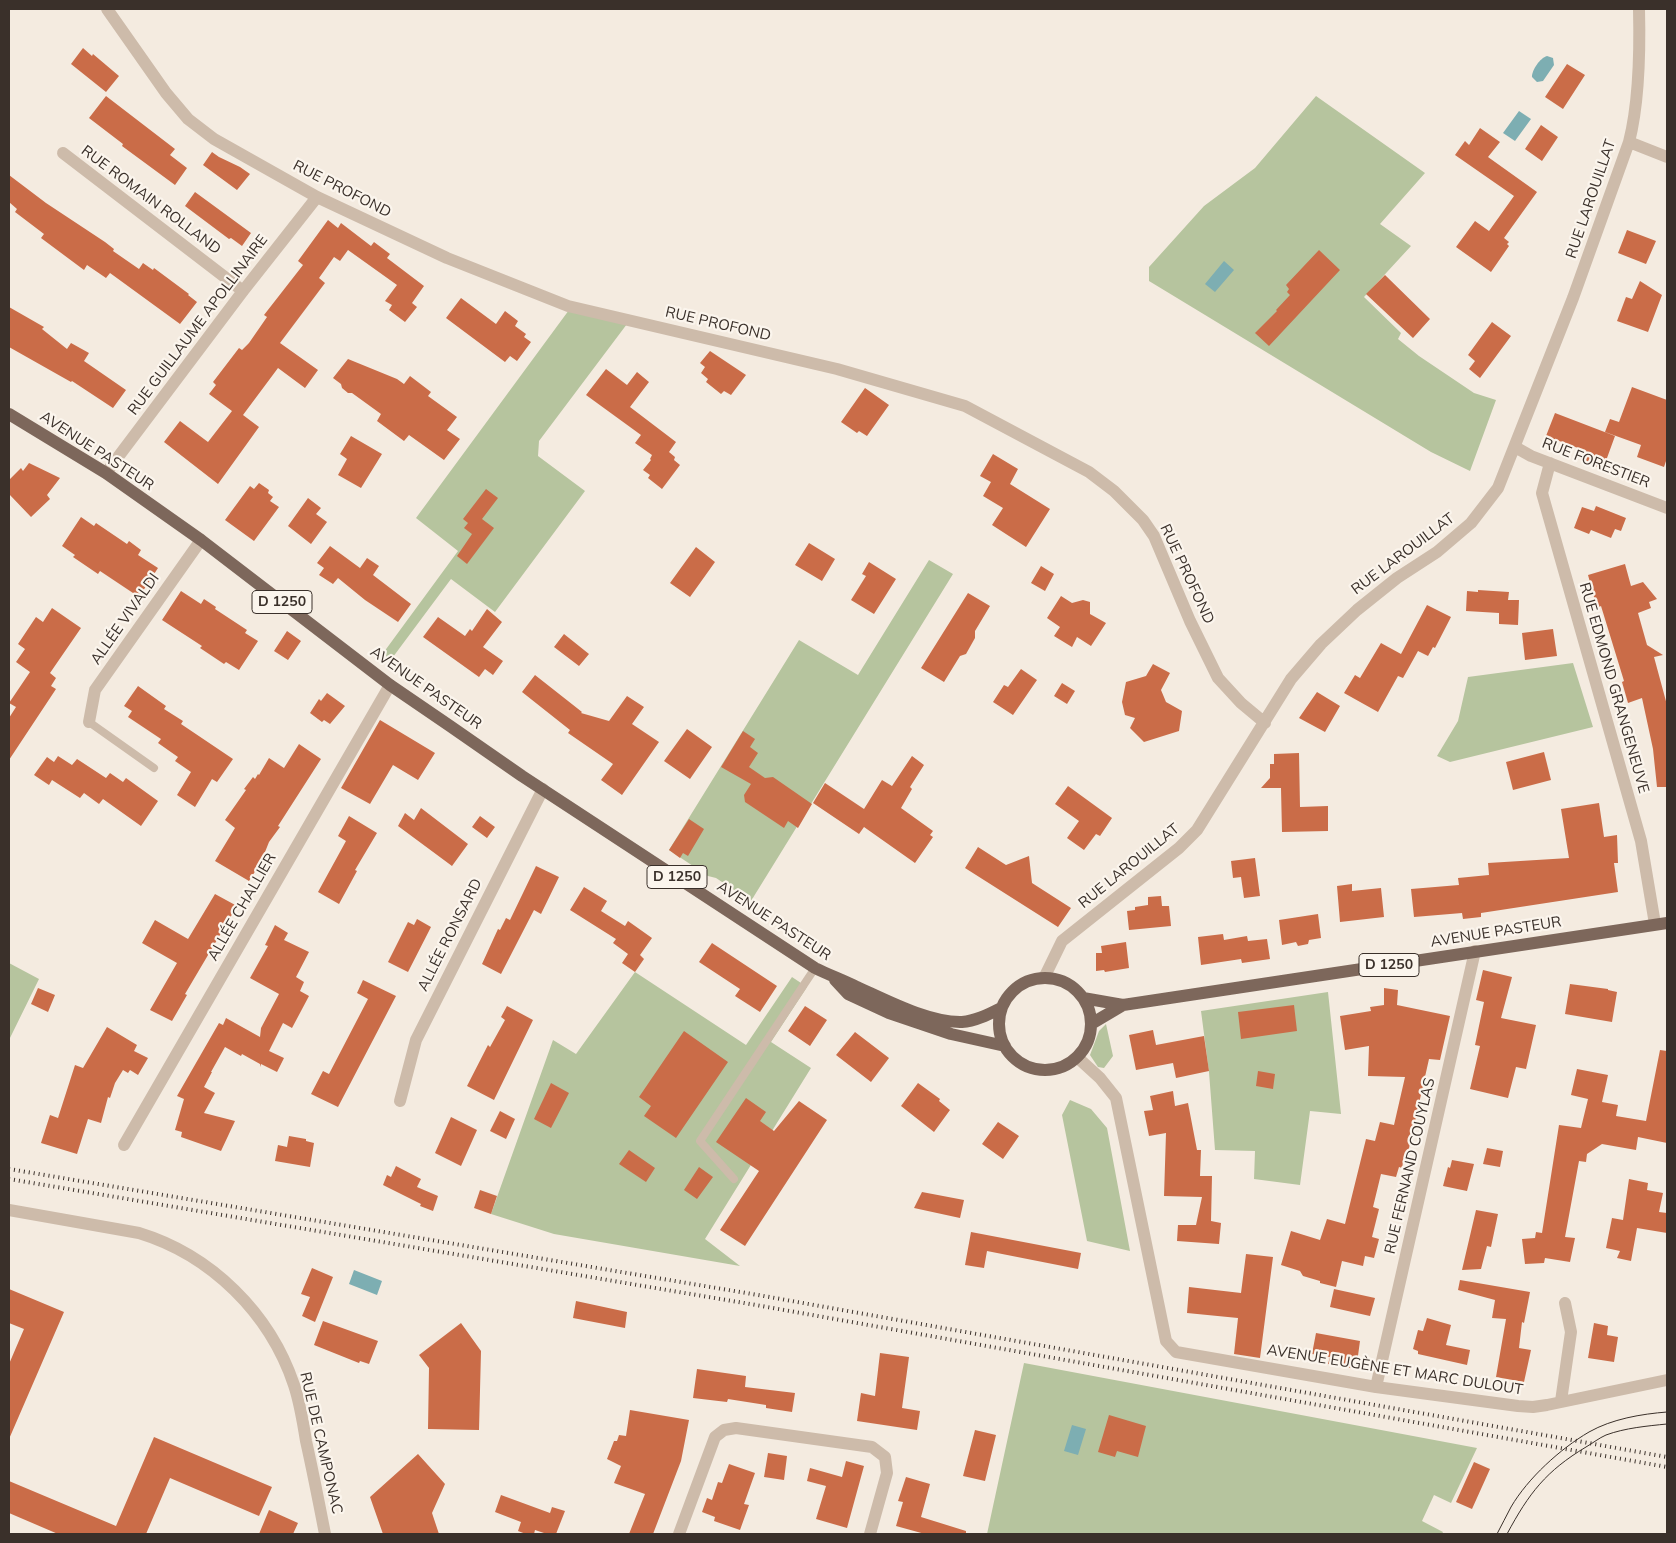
<!DOCTYPE html>
<meta charset="utf-8">
<style>
body{margin:0}
#map{position:relative;width:1676px;height:1543px;overflow:hidden;background:#f4ebe0;font-family:Mulish,sans-serif}
canvas{display:block}
.frame{position:absolute;inset:0;border:10px solid #3a302a;pointer-events:none}
</style>
<div id="map">
<canvas width="1676" height="1543"></canvas>
<div class="frame"></div>
</div>
<script>
const context = document.querySelector('canvas').getContext('2d');
context.lineJoin = 'round';
function fill(path, color) { context.fillStyle = color; context.fill(path, 'evenodd'); }
function stroke(path, color, width, dash) { context.strokeStyle = color; context.lineWidth = width; context.lineCap = dash ? 'butt' : 'round'; context.setLineDash(dash || []); context.stroke(path); }
function write(font, color, halo, rows, align = 'center') {
  context.font = font + ' Mulish,sans-serif'; context.lineWidth = 4.5; context.setLineDash([]); context.textBaseline = 'middle'; context.strokeStyle = halo; context.fillStyle = color; for (const [text, x, y, turn = 0] of rows) {
    context.save(); context.translate(x, y); context.rotate((+turn || 0) * Math.PI / 180); context.textAlign = isNaN(turn) ? turn : align; if (halo) context.strokeText(text, 0, 0); context.fillText(text, 0, 0); context.restore();
  }
}
fill(new Path2D(`
 M1316,96l109,77 -45,51 31,22 -47,51 37,36 -3,6 21,17 55,37 22,7 -26,71 -39,-19 -282,-171v-14l55,-61 51,-38z
 M569,310l58,14 -88,117 -1,15 47,35 -90,121 -44,-33 -61,82 -9,-5 77,-105 -42,-33z
 M929,560l24,14 -202,327 -35,-23 -8,-2 -39,-26 130,-210 59,35z
 M1573,663l20,64 -143,35 -13,-6 21,-35 10,-44z
 M9,963l30,16 -30,61z
 M635,972l111,73 46,-68 15,10 -36,55 40,26 -106,171 35,27 -186,-32 -63,-20 62,-174 23,14z
 M1328,992l13,122 -31,-3 -10,74 -46,-6 1,-28 -40,-1 -6,-78 -8,-61z
 M1106,1024l7,32 -9,12 -6,-1 -8,-12 9,-24z
 M1070,1100l21,9 16,19 23,123 -43,-10 -25,-126z
 M1024,1363l453,85 -26,55 -17,-8 -12,26 21,11 -1,2h-455z`), '#b6c49e');
fill(new Path2D(`
 M1547,56l6,2 1,7 -11,16 -6,1 -5,-5c0,-7 8,-19 15,-21z
 M1519,111l12,8 -16,22 -12,-8z
 M1224,261l10,9 -19,22 -10,-8z
 M354,1270l28,11 -5,14 -28,-11z
 M1072,1425l14,4 -8,26 -14,-4z`), '#7daeb2');
fill(new Path2D(`
 M83,48l9,8 1,-2 26,22 -13,16 -35,-28z
 M1567,64l18,11 -22,34 -18,-12z
 M106,96l69,53 -5,6 17,13 -12,17 -53,-39 1,-2 -34,-26z
 M1541,125l17,12 -16,24 -17,-12z
 M1480,128l20,14 -12,15 49,35 -33,46 5,4 -2,2 2,2 -18,26 -35,-25 19,-26 14,10 25,-35 -59,-41 10,-14 4,4z
 M212,152l7,5 21,10 10,7 -13,16 -34,-25z
 M9,175l37,28 59,39 9,7 -1,2 26,18 4,-6 10,7 1,-2 35,26 -1,1 9,7 -17,22 -70,-51 -4,5 -19,-13 -3,5 -43,-32 3,-4 -29,-22 2,-3 -8,-7z
 M195,192l56,41 -9,13 -11,-8 -2,1 -44,-33z
 M328,220l10,8 3,-5 30,23 3,-4 16,12 -3,4 37,28 -12,17 5,4 -12,15 -16,-12 3,-5 -7,-4 12,-16 -49,-35 -8,11 -6,-4 -15,21 6,5 -45,60 38,27 -13,18 -27,-20 -35,47 16,12 -41,57 -54,-42 16,-21 28,21 24,-31 -23,-17 7,-9 -3,-3 26,-34 3,2 7,-7 18,-26 -3,-2 39,-50 -5,-4z
 M1627,230l29,11 -10,23 -28,-11z
 M1319,250l21,20 -71,76 -14,-13 22,-22 -1,-1 14,-15 -3,-3 2,-3 -3,-4z
 M1385,275l45,44 -17,19 -47,-44z
 M1640,281l22,14 -14,37 -31,-11 9,-24 6,2z
 M461,298l35,26 9,-13 13,10 -3,5 11,8 -2,3 7,5 -14,19 -7,-5 -5,6 -59,-44z
 M9,307l35,20 -2,2 25,20 4,-6 18,10 -5,8 42,29 -13,18 -41,-27 -1,1 -62,-35z
 M1492,322l19,14 -31,42 -11,-9 6,-8 -7,-6z
 M710,351l36,24 -15,20 -7,-4 -3,3 -15,-12 2,-3 -7,-6 4,-6 -5,-4z
 M348,359l49,20 7,5 6,-8 21,16 -3,4 29,21 -10,13 13,9 -16,21 -35,-25 -5,6 -27,-20 4,-7 -29,-21h-4l-6,-5 -1,-4 -8,-6z
 M606,369l21,16 10,-13 12,10 -19,25 46,35 -7,10 6,5 -1,3 6,5 -18,24 -14,-11 2,-3 -7,-5 8,-10 -1,-1 2,-4 -17,-12 6,-8 -55,-40z
 M1632,387l35,13v58l-3,9 -27,-10 4,-12 -36,-13 5,-13 9,3z
 M865,388l24,17 -22,31 -8,-5 -2,2 -16,-11z
 M1555,413l60,23 -12,33 -21,-8 4,-10 -40,-15z
 M351,436l31,18 -21,34 -23,-13 9,-16 -7,-5z
 M993,454l25,15 -8,15 40,25 -24,38 -34,-22 11,-17 -20,-12 8,-14 -11,-6z
 M29,463l31,15 -13,17 3,4 -19,18 -22,-23v-14l12,-12 2,3z
 M259,483l10,7 -1,3 5,4 -3,4 9,6 -25,34 -29,-21 25,-34 4,3z
 M486,489l12,9 -16,21 12,9 -27,36 -10,-8 15,-22 -8,-6 4,-5 -5,-4z
 M308,498l13,10 -5,6 11,8 -16,22 -23,-18z
 M1596,506l30,12 -5,13 -6,-2 -4,9 -20,-8 -2,4 -15,-6 8,-21 12,4z
 M81,517l13,9 2,-3 31,21 2,-3 12,9 -3,5 20,13 -19,29 -39,-26 -2,3 -25,-17 2,-2 -13,-9z
 M809,543l26,16 -13,22 -27,-16z
 M330,546l30,22 7,-10 12,8 -6,9 38,29 -13,18 -33,-22 -27,-22 -5,6 -14,-9 5,-7 -7,-5z
 M696,547l19,15 -25,35 -20,-14z
 M869,562l27,17 -22,35 -23,-14 15,-24 -4,-2z
 M1625,564l6,22 12,-4 14,17 -8,3 2,6 -13,5 9,32 16,10 -9,2 13,48v82h-10l-4,-38 -11,-51 -14,5 -6,-21 2,-1 -23,-75 -4,2 -9,-33z
 M1041,566l13,8 -9,17 -14,-8z
 M1478,590l31,2 -1,8h11l-1,25 -19,-1v-11l-33,-2 1,-20 11,1z
 M181,591l20,13 3,-5 12,8 -1,2 32,21 -2,3 13,8 -19,29 -13,-8 -2,2 -24,-16 2,-2 -40,-26z
 M968,593l22,13 -15,25v7l-9,16 -6,2 -16,26 -23,-14z
 M1061,596l11,7 11,-3 7,2v12l16,9 -15,23 -14,-9 -5,10 -18,-11 6,-9 -13,-9z
 M1427,605l24,12 -16,31 -2,-1 -5,9 -10,-5 -15,27 -5,-2 -20,36 -34,-19 11,-18 5,3 21,-35 20,11z
 M52,608l29,20 -31,45 6,5 -5,8 5,3 -47,71v-42l7,-11 -7,-4 21,-31 -14,-10 9,-13 -7,-5 18,-27 7,5z
 M487,609l15,13 -19,25 20,14 -10,14 -8,-6 -6,8 -56,-40 15,-20 27,19 5,-7 2,2z
 M1553,629l4,27 -32,4 -3,-27z
 M287,631l14,10 -13,19 -14,-9z
 M564,634l25,20 -10,12 -25,-19z
 M1153,664l17,9 -9,17 5,12 16,9 -3,20 -35,11 -14,-14 5,-10 -10,-3 -3,-13 4,-20 20,-6z
 M1021,669l16,11 -24,35 -20,-13 11,-17 4,2z
 M535,675l47,37 -1,1 28,8 18,-25 17,11 -12,17 27,18 -37,53 -21,-15 12,-16 -45,-31 2,-3 -48,-38z
 M1062,683l13,8 -8,13 -13,-8z
 M138,686l28,20 -2,3 19,12 -2,3 52,35 -16,23 -5,-3 -17,28 -18,-12 14,-23 -16,-11 3,-4 -20,-14 3,-4 -33,-22 4,-6 -8,-5z
 M1317,692l23,14 -15,26 -26,-14z
 M327,693l18,13 -15,18 -6,-4 -2,2 -12,-9 9,-14 2,2z
 M380,720l55,33 -17,27 -25,-15 -23,39 -29,-16z
 M687,729l25,18 -22,32 -26,-18z
 M743,731l12,8 -5,8 8,6 -9,14 16,11 8,-1 39,27 -14,24 -10,-7 -4,7 -39,-26 -1,-7 7,-11 -30,-17z
 M299,744l22,15 -43,67 2,1 -11,15 -8,20 -12,19 -34,-20 20,-33 -10,-8 21,-30 -2,-1 9,-12 2,2 3,-5 1,1 10,-17 15,10z
 M1544,752l7,28 -38,10 -7,-28z
 M1299,753l1,54 28,-1v25l-46,1 -1,-44h-20l9,-10v-14h4v-10z
 M58,756l14,9 5,-6 29,19 4,-5 13,9 3,-4 32,23 -17,25 -38,-27 -4,5 -15,-11 -4,5 -28,-18 -3,5 -15,-10 13,-18 7,5z
 M912,756l12,9 -14,22 2,2 -11,19 32,23 -3,4 3,2 -18,26 -51,-36 -5,7 -46,-31 12,-20 39,26 18,-29 10,6z
 M1068,786l44,32 -12,18 -4,-2 -12,16 -17,-12 12,-17 -24,-17z
 M1599,803l5,34 13,-2 1,28h-4l4,29 -137,21v4l-18,2 -1,-6 -48,4 -3,-28 48,-4 -1,-7 31,-3 -1,-12 81,-5 -8,-49z
 M421,808l47,36 -16,22 -54,-40 7,-13 9,7z
 M349,816l28,17 -22,37 2,1 -18,33 -21,-12 28,-51 -8,-5z
 M480,816l15,11 -8,11 -15,-11z
 M689,819l15,10 -16,27 -5,-3 -3,5 -11,-8z
 M978,847l28,18 23,-9 3,27 39,25 -13,19 -93,-59z
 M1255,858l5,38 -16,2 -3,-21 -8,1 -2,-17z
 M536,866l23,11 -18,37 -7,-4 -33,64 -19,-10 16,-35 2,1 6,-12 4,2z
 M1352,884v7l29,-3 3,29 -44,5 -3,-36z
 M584,887l23,14 -6,10 24,15 3,-5 24,17 -12,17 4,4 -9,13 -13,-9 6,-9 -15,-11 3,-4 -46,-29z
 M215,894l22,12 -52,88 2,1 -15,26 -22,-11 27,-47 -35,-20 13,-23 33,19z
 M1161,896l1,10h7l2,20 -42,4 -2,-19 8,-1v-3l13,-2v-8z
 M1318,914l3,24 -12,2 -1,4 -10,2 -2,-4 -14,3 -3,-25z
 M417,919l14,8 -23,45 -20,-10 20,-40 6,3z
 M275,925l13,8 -4,7 25,12 -13,25 8,5 -4,9 9,5 -17,32 -9,-5 -14,28 15,7 -7,14 -16,-8 -1,3v-3l-18,-10 -1,2 -16,-9 -14,25h1l-8,15 11,6 -11,20 31,8 -14,30 -40,-14 1,-5 -7,-2 9,-31 -7,-3 42,-73 4,2 3,-7 34,19 1,-9 18,-34 -29,-16 18,-32 -3,-1z
 M1223,934l1,6 23,-4 1,5 19,-2 3,20 -28,4 -1,-4 -40,6 -3,-28z
 M1126,942l3,26 -24,4 -1,-2 -8,1v-18h6l-1,-7z
 M712,943l65,43 -17,26 -25,-16 5,-7 -41,-27z
 M1483,970l29,7 -11,41 35,7 -10,44 -10,-2 -8,31 -38,-9 10,-43 -5,-1 9,-43 -8,-2z
 M363,980l33,16 -58,111 -27,-13 12,-23 6,3 39,-75 -11,-6z
 M1570,984l38,5v1l9,2 -5,30 -47,-8z
 M38,988l17,7 -7,17 -17,-8z
 M1384,988l14,2 -1,15 53,11 -10,44 -11,-1 -22,98h-3l-2,11 -3,-1 -3,10 -15,-3 -8,33 6,2 -7,28 7,2 -5,19 -9,-2 -2,10 -21,-5 -6,26 -16,-4v-2l-17,-5 -3,-5 -19,-6 10,-34 29,9 7,-21 18,5 21,-85 9,2 5,-19 14,3 11,-48 -37,-1 1,-30 -24,4 -5,-34 31,-5 -1,-4 14,-2z
 M1294,1005l3,26 -56,8 -3,-27z
 M507,1006l26,14 -39,80 -27,-14 21,-41 2,2 15,-27 -4,-3z
 M805,1006l22,14 -17,26 -22,-15z
 M107,1027l30,18 -3,6 14,7 -10,17 -8,-5 -2,3 -5,-3 -8,13 -5,15 -2,-1 -7,26 -13,-4 -11,35 -36,-11 9,-28 8,3 17,-53 8,3z
 M1153,1030l3,15 48,-9 5,35 -33,7 -3,-15 -37,7 -7,-35z
 M684,1031l44,31 -52,76 -32,-22 7,-10 -12,-9z
 M855,1032l34,26 -18,24 -35,-27z
 M1660,1050l7,1v92l-29,-6 -2,13 -34,-6 -15,10 -1,8 -7,-1 -14,76 10,1 -5,24 -25,-4 -1,5 -19,1 -3,-25 13,-1 1,-6 6,1 17,-108 22,3 7,-29 -17,-4 6,-26 31,6 -6,27 16,3 -2,11 30,5z
 M1258,1071l17,3 -2,15 -17,-3z
 M551,1083l18,10 -18,35 -17,-9z
 M918,1083l22,16 -1,2 11,9 -16,22 -33,-26z
 M1173,1091l2,15 13,-3 9,47h4l-1,26h12l-1,45 10,2 -2,21 -42,-3 1,-16h18l6,-28 -38,-1 2,-63 -17,3 -5,-25 9,-1 -3,-14z
 M746,1098l20,14 -6,9 14,10 25,-30 28,19 -82,126 -25,-16 39,-59 -43,-29z
 M500,1111l15,8 -9,20 -16,-8z
 M451,1117l26,13 -16,36 -26,-13z
 M998,1122l21,14 -16,23 -21,-15z
 M289,1136l17,3v2l8,2 -4,24 -35,-6 3,-16 9,2z
 M1487,1148l16,3 -3,16 -17,-3z
 M629,1150l26,18 -9,14 -27,-18z
 M1452,1160l22,4 -7,27 -24,-5 5,-19 2,1z
 M396,1166l25,13 -4,8 21,9 -5,15 -13,-5 1,-2 -38,-19 4,-10 4,2z
 M699,1167l14,10 -16,22 -13,-9z
 M1629,1179l19,4 -1,7 16,3 -4,19 8,1v20l-30,-5 -6,33 -14,-3 3,-7 -14,-3 6,-30 11,2z
 M480,1190l17,6 -6,18 -17,-6z
 M922,1192l42,8 -4,18 -46,-10z
 M1476,1210l22,4 -7,33 -4,-1 -6,23 -19,1z
 M971,1232l110,21 -3,16 -91,-18 -3,17 -19,-3z
 M1246,1254l27,3 -13,101 -26,-4 4,-36 -51,-5 2,-26 52,6z
 M312,1268l21,9 -18,45 -13,-6 8,-19 -9,-3z
 M1460,1280l70,12 -6,31 -2,-1 -3,26 12,2 -7,32 -28,-5 10,-58 -14,-1 3,-18 -37,-10z
 M9,1289l55,23 -55,127v-75l15,-35 -15,-6z
 M1334,1289l41,9 -5,18 -40,-9z
 M576,1301l51,11 -2,16 -52,-10z
 M1427,1318l24,7 -5,20 24,5 -3,15 -49,-11v-3l-5,-2 5,-19 5,1z
 M323,1321l55,20 -9,23 -9,-3 -1,2 -45,-18z
 M461,1323l20,28 -2,79 -51,-1 1,-61 -10,-13z
 M1594,1323l14,3 -1,9 11,2 -4,25 -26,-4z
 M1316,1333l44,8 -3,22h-5l-1,5 -23,-4 2,-7 -18,-3z
 M880,1353l29,4 -7,51 18,3 -3,19 -60,-9 4,-28 14,3z
 M697,1369l49,7 -1,11 50,6 -3,19 -26,-4v-3l-38,-6 -1,3 -34,-4z
 M630,1410l59,10 -8,41 -28,73h-24l16,-40 -31,-11 7,-17 -14,-7 7,-18h3l2,-6 7,1z
 M1109,1415l37,11 -8,31 -21,-6 -2,6 -17,-5z
 M975,1430l21,5 -11,46 -22,-5z
 M154,1437l118,50 -13,29 -89,-38 -24,56h-88l-49,-21v-32l107,45z
 M768,1453l19,3 -3,24 -20,-3z
 M418,1454l27,30 -13,29 7,21h-56l-13,-37z
 M846,1461l18,5 -17,62 -31,-9 10,-33 -19,-5 3,-13 32,9z
 M1474,1462l16,7 -18,40 -16,-7z
 M729,1464l26,9 -11,31 5,1 -9,25 -26,-9 1,-4 -13,-5 5,-14 5,2 6,-18 4,1z
 M906,1477l24,7 -9,33 45,14v3h-41l-29,-8 7,-24 -5,-1z
 M501,1495l49,18 2,-6 13,4 -9,23h-9l-12,-4 -1,4h-8l-8,-3 3,-9 -26,-10z
 M269,1510l29,13 -5,11h-34z`), '#ca6c48');
stroke(new Path2D(`
 M89,722l65,46
 M734,1179l-34,-38 115,-173`), '#cdbbaa', 8);
stroke(new Path2D(`
 M107,9l59,84 22,26 26,20 103,58 130,61 121,48 269,63 128,37 124,66 25,19 29,29 11,16 36,85 28,57 23,25 24,20
 M1629,142l38,15
 M63,153l180,138
 M1515,447l16,9 136,52
 M1550,463l-8,30 99,348 14,83
 M106,473l137,-182 74,-94
 M89,722l6,-32 106,-150
 M1044,978l18,-37 117,-93 18,-18 94,-151 30,-35 36,-34 40,-32 40,-26 34,-29 27,-35 75,-190 56,-156c10,-39 11,-93 10,-133
 M1077,1057l23,21 16,20 50,243 10,11 200,35 142,19 15,1 14,-2 120,-25
 M400,1101l16,-61 127,-251
 M124,1145l266,-460
 M9,1210l130,23c72,22 131,80 155,152 6,18 9,37 12,56 7,31 13,62 19,93
 M1376,1387l99,-436
 M1561,1401l10,-69 -6,-29
 M679,1534l36,-97 9,-7 12,-2 136,19 13,10 2,16 -17,61`), '#cdbbaa', 12);
stroke(new Path2D(`
 M9,414l97,59 95,67 189,145 60,41 72,50 293,192c14,7 28,12 42,19 29,13 72,36 105,35 14,-1 27,-8 39,-14
 M999 1024a46 46 0 1 1 92 0a46 46 0 1 1-92 0Z
 M835,980l13,14 41,19 62,21 54,12
 M1083,998l40,7 544,-82
 M1091,1024l32,-19`), '#7d675b', 12);
stroke(new Path2D(`
 M1497,1534c5,-9 9,-18 14,-27 17,-29 49,-58 78,-75 23,-13 52,-18 78,-20
 M1507,1534c22,-41 39,-63 79,-87 7,-4 13,-9 20,-12 19,-7 41,-9 61,-11`), '#3a302a', 1);
stroke(new Path2D(`
 M9,1169l749,126 909,162
 M9,1179l747,126 911,162`), '#3a302a', 4, [1, 4]);
for (const [x, y, w] of [
 [282,602,60],
 [677,877,60],
 [1389,965,60]
]) { const box = new Path2D(); box.roundRect(x - w / 2, y - 11.5, w, 23, 4); context.fillStyle = '#fbf5ed'; context.fill(box); stroke(box, '#3a302a', 1); }
write('bold 14px', '#3a302a', null, [
 ["D 1250",282,602],
 ["D 1250",677,877],
 ["D 1250",1389,965]
]);
write('15px', '#3a302a', '#fbf5ed', [
 ["RUE PROFOND",342,189,27],
 ["RUE LAROUILLAT",1591,199,-71],
 ["RUE ROMAIN ROLLAND",151,200,37],
 ["RUE PROFOND",718,324,13],
 ["RUE GUILLAUME APOLLINAIRE",198,325,-53],
 ["AVENUE PASTEUR",97,451,33],
 ["RUE FORESTIER",1596,463,21],
 ["RUE LAROUILLAT",1403,554,-37],
 ["RUE PROFOND",1187,574,65],
 ["ALLÉE VIVALDI",125,619,-55],
 ["AVENUE PASTEUR",426,688,35],
 ["RUE EDMOND GRANGENEUVE",1614,688,74],
 ["RUE LAROUILLAT",1129,866,-39],
 ["ALLÉE CHALLIER",242,907,-60],
 ["AVENUE PASTEUR",774,921,33],
 ["AVENUE PASTEUR",1496,932,-9],
 ["ALLÉE RONSARD",450,935,-63],
 ["RUE FERNAND COUYLAS",1410,1166,-77],
 ["AVENUE EUGÈNE ET MARC DULOUT",1395,1370,9],
 ["RUE DE CAMPONAC",321,1443,77]
]);
</script>
